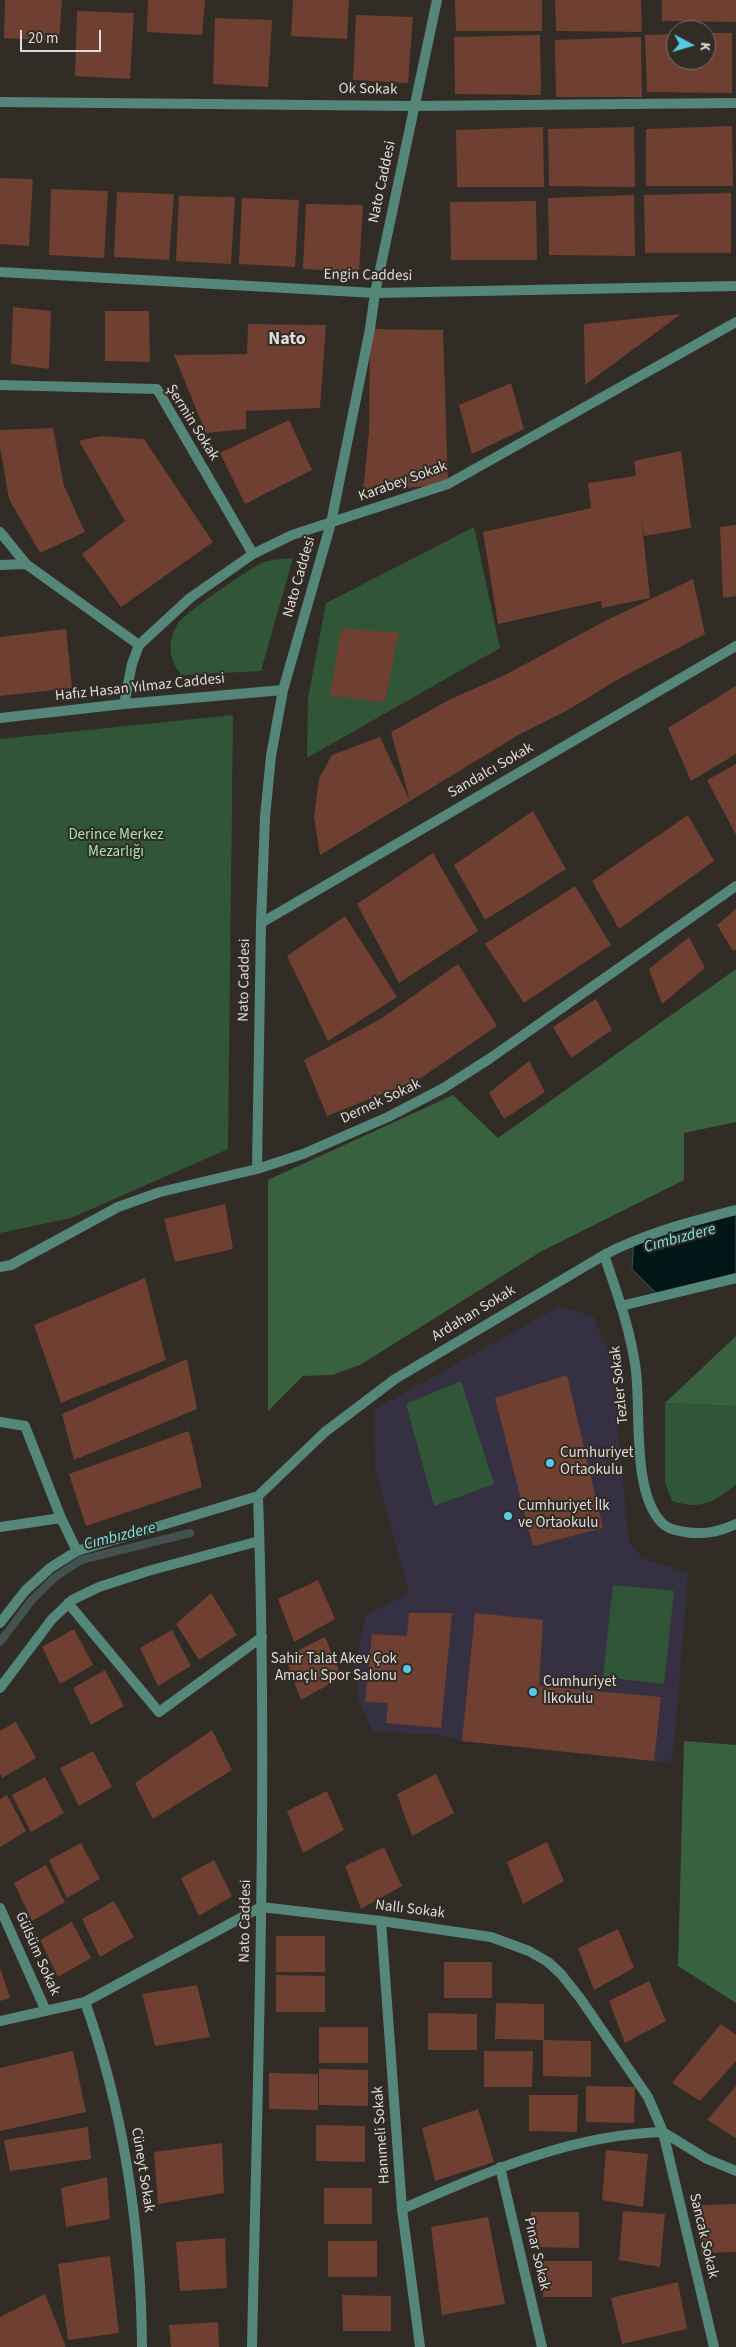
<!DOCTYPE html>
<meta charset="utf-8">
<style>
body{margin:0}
#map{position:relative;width:736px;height:2347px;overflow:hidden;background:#312c25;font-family:"Source Sans 3",sans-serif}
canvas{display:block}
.north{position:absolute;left:666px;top:20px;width:50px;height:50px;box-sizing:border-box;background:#312c25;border:1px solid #77726d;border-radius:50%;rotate:96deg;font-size:14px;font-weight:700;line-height:20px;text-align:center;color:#dfdcd8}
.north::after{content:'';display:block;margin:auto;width:18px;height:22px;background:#57c9e2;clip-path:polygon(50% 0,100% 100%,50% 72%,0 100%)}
.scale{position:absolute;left:20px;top:30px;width:81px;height:22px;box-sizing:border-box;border:2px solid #dfdcd8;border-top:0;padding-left:6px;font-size:15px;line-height:18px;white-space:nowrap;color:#dfdcd8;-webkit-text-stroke:4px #312c25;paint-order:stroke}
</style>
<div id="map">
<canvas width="736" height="2347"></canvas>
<div class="north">K</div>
<div class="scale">20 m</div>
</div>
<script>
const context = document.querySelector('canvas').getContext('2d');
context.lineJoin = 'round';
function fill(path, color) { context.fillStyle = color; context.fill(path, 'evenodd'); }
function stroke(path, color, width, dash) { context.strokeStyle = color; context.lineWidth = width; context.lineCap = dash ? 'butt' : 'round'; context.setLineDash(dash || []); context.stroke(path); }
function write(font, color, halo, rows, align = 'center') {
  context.font = font + ' "Source Sans 3",sans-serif'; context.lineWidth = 4; context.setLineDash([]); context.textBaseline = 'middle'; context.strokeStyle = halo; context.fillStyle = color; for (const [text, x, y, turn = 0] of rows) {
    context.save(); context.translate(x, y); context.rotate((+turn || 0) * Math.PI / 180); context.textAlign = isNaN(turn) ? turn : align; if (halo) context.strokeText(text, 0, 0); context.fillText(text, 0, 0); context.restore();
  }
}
fill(new Path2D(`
 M560,1306l34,11 17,42 18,183 13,16 46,15 -14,174 -4,16 -208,-22 -22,-6 -67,-4 -14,-29 -4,-37 11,-50 43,-22 -34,-125 -1,-58z`), '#363142');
fill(new Path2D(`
 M474,527l26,121 -193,110 1,-60 18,-95z
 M293,558l-32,113 -79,4c-14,-14 -15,-35 -4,-52 7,-10 72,-55 84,-60 9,-4 21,-4 31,-5z
 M233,715l-5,434 -157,69 -71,15v-494z
 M461,1381l33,103 -60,22 -28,-102z
 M665,1403l71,3v79c-25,18 -33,25 -64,16l-7,-18z
 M613,1585l61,6 -10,93 -61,-7z`), '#305537');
fill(new Path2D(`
 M736,969v153l-52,11v47l-142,71 -182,114 -28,10 -29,1 -35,35v-231l185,-85 45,43z
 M736,1336v70l-71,-3z
 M684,1741l52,4v258l-58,-37z`), '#386140');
const water = new Path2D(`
 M736,1210v68l-77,18 -27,-27 2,-29z`);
fill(water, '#021617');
stroke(water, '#445151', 1);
stroke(new Path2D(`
 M0,1642l31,-41 23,-23 27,-18 109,-27`), '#445151', 8);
fill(new Path2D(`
 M5,0h57l-3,41 -55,-3z
 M148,0h57l-3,35 -55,-3z
 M293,0h56l-2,39 -56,-3z
 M455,0h87v31h-86z
 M555,0h86l1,32 -86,-1z
 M662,0h74v22l-74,-1z
 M77,11l57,2 -4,66 -55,-3z
 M356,15l57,2 -5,66 -55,-3z
 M215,18l57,2 -4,67 -55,-3z
 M706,33h26v60l-85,-1 -2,-57 31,-1v26h30z
 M540,35l1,60 -86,-1 -1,-57z
 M641,37l1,60h-86l-1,-57z
 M732,126l1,60h-87v-57z
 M543,127l1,60h-87l-1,-57z
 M634,127l1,60 -86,-1 -1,-57z
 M0,178l33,1 -4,67 -29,-2z
 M51,189l57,2 -4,67 -55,-3z
 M117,192l57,2 -5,66 -55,-3z
 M731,193v60h-86l-1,-58z
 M634,195l1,61 -86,-1 -1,-57z
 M179,196l56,1 -4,67 -55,-3z
 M242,198l57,2 -4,67 -56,-3z
 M536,201l1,59h-86l-1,-58z
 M306,204l57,1 -4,67 -56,-3z
 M13,307l38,4 -2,58 -38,-5z
 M105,311h44l1,51 -45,-1z
 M681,314l-96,71 -1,-61z
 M248,324l78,1 -6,83 -74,3v18l-40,4 -32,-78 73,-1z
 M370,329l73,1 5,154 -85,8 6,-60z
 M511,383l13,46 -52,25 -13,-49z
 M289,420l23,50 -67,34 -25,-51z
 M53,428l11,58 21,46 -45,21 -31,-54 -9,-52v-17z
 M101,436l43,3 69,103 -92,65 -39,-53 43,-33 -46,-80z
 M681,451l10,77 -47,8 -3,-21 9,83 -48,10 -1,-7 -103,23 -15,-92 108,-24 -3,-25 48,-7 -2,-15z
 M736,525v71l-13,2 -3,-71z
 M693,579l12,55 -90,47 -47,29 -48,24 -110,67 -19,-69 58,-32 58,-26 96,-52z
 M66,629l6,59 -72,8v-59z
 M341,629l58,3 -14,70 -55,-6z
 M736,686v68l-45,27 -23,-53z
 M380,737l30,64 -90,54 -6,-38 5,-39 13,-23z
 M736,764v71l-29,-55z
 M533,811l33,58 -81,51 -31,-55z
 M688,815l26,46 -95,68 -27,-48z
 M433,853l45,78 -79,52 -42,-79z
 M575,886l36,59 -87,58 -39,-59z
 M736,909v40l-3,2 -16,-26z
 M345,916l52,81 -69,44 -41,-85z
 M689,937l16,31 -43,36 -13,-35z
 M458,964l39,62 -79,54 -91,36 -23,-56 78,-42z
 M596,999l16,31 -41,28 -18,-31z
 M529,1061l16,31 -41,27 -15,-26z
 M225,1204l8,45 -58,13 -11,-43z
 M145,1278l21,82 -105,43 -27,-78z
 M187,1359l10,50 -123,51 -12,-46z
 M567,1375l36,153 -70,18 -38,-148z
 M189,1431l13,56 -116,39 -17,-52z
 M318,1580l17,39 -41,23 -16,-43z
 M211,1593l26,42 -38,25 -23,-36z
 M409,1613h43l-11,115 -55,-5 2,-20 -23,-1 7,-68 35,2z
 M475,1613l68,7 -4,66 122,11 -7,64 -192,-20z
 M74,1629l19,36 -33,19 -18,-37z
 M172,1630l19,36 -33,20 -18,-38z
 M325,1637l17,40 -41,23 -16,-43z
 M105,1670l19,36 -33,19 -18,-37z
 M16,1722l20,36 -34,20 -2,-5v-42z
 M212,1730l20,40 -79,49 -18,-36z
 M93,1751l19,36 -33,19 -19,-38z
 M436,1774l18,39 -42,23 -15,-42z
 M45,1777l19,36 -33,19 -19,-37z
 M327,1791l17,39 -41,23 -16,-42z
 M7,1795l19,36 -26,16v-48z
 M547,1842l17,39 -41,23 -16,-42z
 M81,1843l19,36 -33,19 -18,-38z
 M384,1847l18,39 -41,23 -16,-43z
 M214,1860l18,36 -33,20 -18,-38z
 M46,1865l19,37 -33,19 -18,-38z
 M114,1901l20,36 -34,20 -18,-38z
 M72,1922l19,36 -33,19 -18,-37z
 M618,1929l16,39 -40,22 -16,-42z
 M276,1936h49v36h-49z
 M444,1962h48v36h-48z
 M0,1968l10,30 -10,3z
 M276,1975l49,1v36h-49z
 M649,1981l17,40 -41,22 -16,-42z
 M197,1985l13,52 -55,9 -13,-52z
 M496,2003l48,1v36l-49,-1z
 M428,2013l49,1v36h-49z
 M721,2024l15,11v26l-36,40 -28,-18z
 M319,2027h49v36h-49z
 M543,2040l48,1v36l-48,-1z
 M73,2051l13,61 -86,19v-63z
 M484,2051h49l-1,36h-48z
 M319,2069l49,1v36l-49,-1z
 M269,2073l49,1v36l-49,-1z
 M586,2086l49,1 -1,36 -48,-1z
 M736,2086v52l-29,-18z
 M529,2095h49l-1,37 -48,-1z
 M478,2109l16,53 -59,19 -13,-53z
 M316,2125l49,1v36l-49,-1z
 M88,2127l3,32 -81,12 -6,-31z
 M222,2143l2,50 -66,11 -4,-52z
 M606,2150l42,4 -5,53 -41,-7z
 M107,2177l3,42 -44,8 -5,-39z
 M324,2188h48v36h-48z
 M736,2204v48l-35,1 -1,-48z
 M623,2211l42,3 -5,53 -41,-7z
 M531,2212h48v36l-49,-1z
 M488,2217l17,87 -63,11 -11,-88z
 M225,2238l2,50 -47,3 -4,-49z
 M328,2241h49v36h-49z
 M110,2256l9,77 -51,7 -10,-76z
 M544,2261h48v36h-49z
 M678,2282l9,47 -65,15 -11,-46z
 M45,2294l21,53h-66v-30z
 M342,2295l49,1v35h-48z
 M218,2322l1,25h-48l-2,-22z`), '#6f3f31');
stroke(new Path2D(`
 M621,1306l115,-28`), '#54877a', 10);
stroke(new Path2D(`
 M0,102l414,4 322,-3
 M0,385l157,4 96,165
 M0,532l26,32 113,81
 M0,565l26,-1
 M124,704l8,-40 7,-19 51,-47 63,-44 39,-19 156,-51 288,-162
 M0,718l124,-14 159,-14
 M261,923l475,-277
 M257,1169l4,-246 4,-106 6,-61 12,-66 48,-167 39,-194 5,-36 62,-293
 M604,1255c13,38 27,76 32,116 5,43 -4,119 25,151 5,6 16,9 24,10 19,3 33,0 51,-8
 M0,1267l11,-2 107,-58 42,-15 97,-23 46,-15 85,-37 54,-28 47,-30 247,-173
 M0,1422l25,4 36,92 16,33
 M0,1527l61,-9
 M68,1603l91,109 103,-75
 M0,1623l25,-32 25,-23 27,-17 181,-55 67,-64 70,-53 209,-124c42,-22 86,-33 132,-45
 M0,1688l52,-69 20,-19 27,-13 49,-16 111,-30
 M0,1908l46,103
 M381,1921l21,288 18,138
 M85,2002c40,112 56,227 57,345
 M0,2021l85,-19 176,-95 120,14 110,16 38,14 19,11 13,12 19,24 68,99 15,35 44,27 29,12
 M500,2167l42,180
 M402,2209c86,-37 166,-74 261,-77l51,215
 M252,2347c6,-284 16,-567 6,-851`), '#54877a', 10);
stroke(new Path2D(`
 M0,272l375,21 361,-7`), '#54877a', 10);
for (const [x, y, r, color] of [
 [550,1463,5,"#57c9e2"],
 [508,1516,5,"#57c9e2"],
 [407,1669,5,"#57c9e2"],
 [533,1692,5,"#57c9e2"]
]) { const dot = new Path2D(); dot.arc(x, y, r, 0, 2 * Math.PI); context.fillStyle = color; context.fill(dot); stroke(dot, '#312c25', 2); }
write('15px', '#dfdcd8', '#312c25', [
 ["Ok Sokak",368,90,1],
 ["Nato Caddesi",383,182,-78],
 ["Engin Caddesi",368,276,1],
 ["Şermin Sokak",192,423,58],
 ["Karabey Sokak",403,482,-20],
 ["Nato Caddesi",300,577,-74],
 ["Hafız Hasan Yılmaz Caddesi",140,688,-6],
 ["Sandalcı Sokak",491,771,-30],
 ["Nato Caddesi",245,980,-89],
 ["Dernek Sokak",381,1102,-25],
 ["Ardahan Sokak",474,1314,-31],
 ["Tezler Sokak",620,1385,-96],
 ["Nallı Sokak",410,1910,7],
 ["Nato Caddesi",246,1921,-89],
 ["Gülsüm Sokak",37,1954,66],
 ["Hanımeli Sokak",382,2135,-94],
 ["Cüneyt Sokak",142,2170,81],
 ["Sancak Sokak",703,2236,77],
 ["Pınar Sokak",536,2254,77]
]);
write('15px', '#a3e5ae', '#312c25', [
 ["Derince Merkez",116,836],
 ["Mezarlığı",116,853]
]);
write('15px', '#dfdcd8', '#312c25', [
 ["Cumhuriyet",560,1454],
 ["Ortaokulu",560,1471],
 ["Cumhuriyet İlk",518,1507],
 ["ve Ortaokulu",518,1524],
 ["Sahir Talat Akev Çok",397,1660,"right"],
 ["Amaçlı Spor Salonu",397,1677,"right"],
 ["Cumhuriyet",543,1683],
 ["İlkokulu",543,1700]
], 'left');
write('italic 16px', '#77e4e9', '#312c25', [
 ["Cımbızdere",680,1239,-15],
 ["Cımbızdere",120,1537,-14]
]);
write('bold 18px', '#dfdcd8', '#312c25', [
 ["Nato",287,340]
]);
</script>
